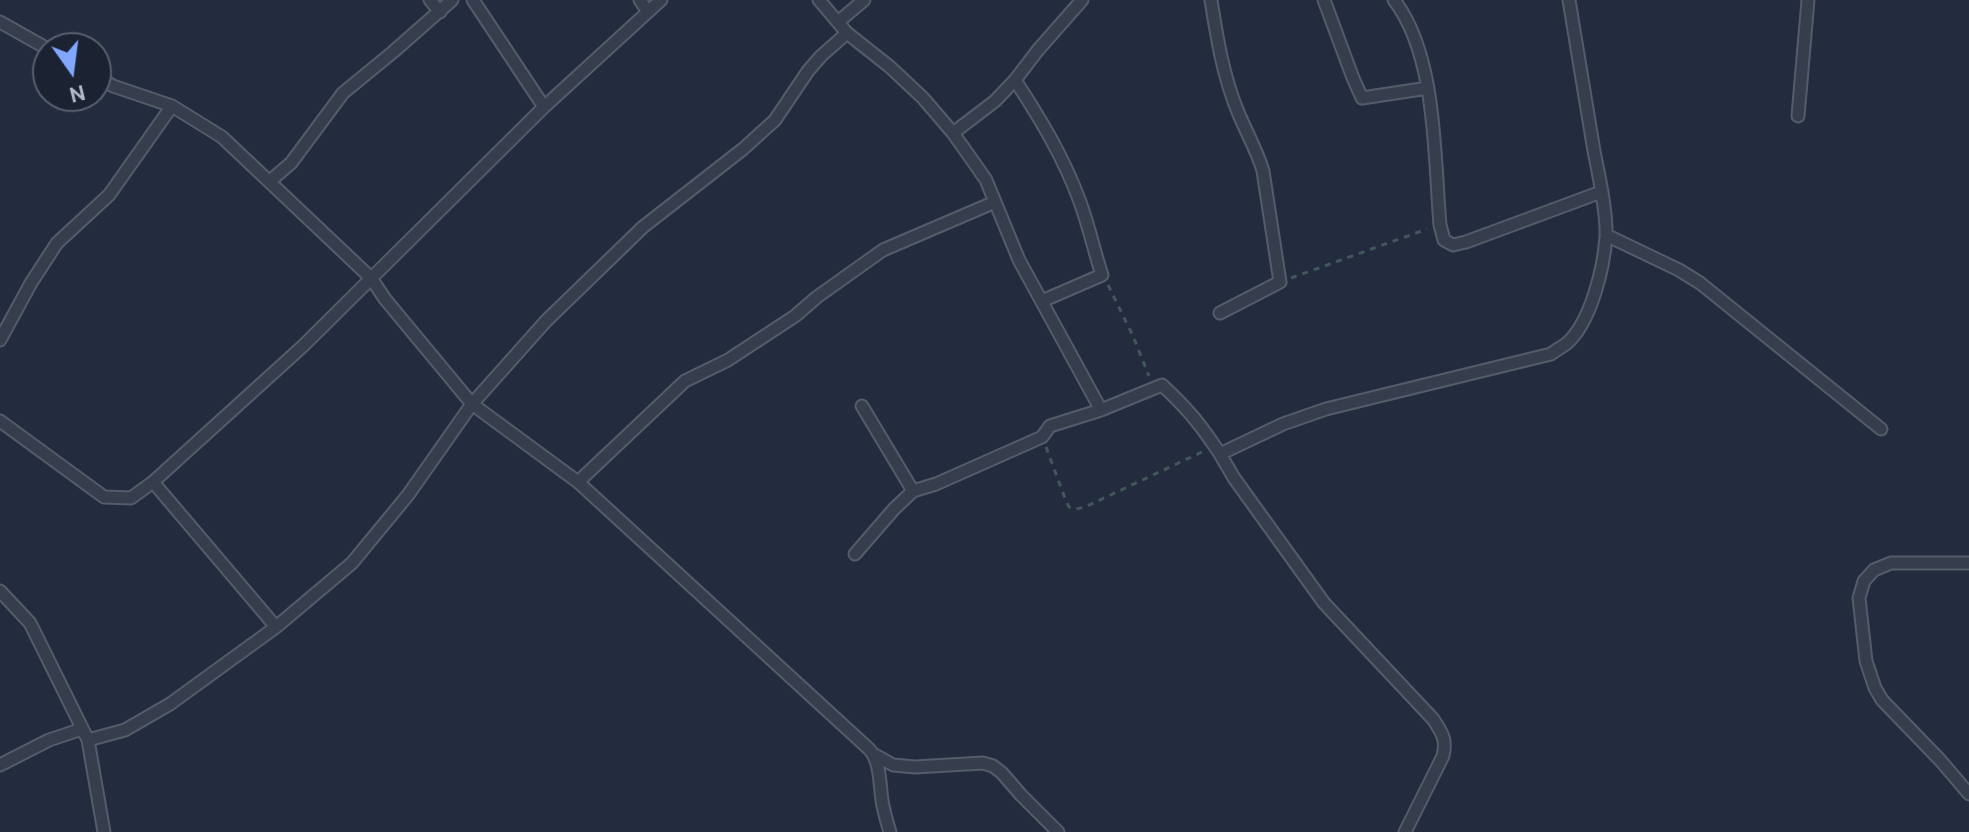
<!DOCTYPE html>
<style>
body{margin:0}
#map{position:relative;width:1969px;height:832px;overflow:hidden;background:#222c3e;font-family:Cabin,sans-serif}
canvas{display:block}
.north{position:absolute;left:32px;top:32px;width:80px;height:80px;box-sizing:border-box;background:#1b2333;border:2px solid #575f6f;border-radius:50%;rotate:166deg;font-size:22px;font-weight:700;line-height:32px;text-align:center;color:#b2b9c9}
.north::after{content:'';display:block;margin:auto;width:28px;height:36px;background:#82a7fe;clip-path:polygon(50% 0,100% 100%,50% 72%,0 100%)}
</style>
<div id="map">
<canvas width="1969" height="832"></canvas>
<div class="north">N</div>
</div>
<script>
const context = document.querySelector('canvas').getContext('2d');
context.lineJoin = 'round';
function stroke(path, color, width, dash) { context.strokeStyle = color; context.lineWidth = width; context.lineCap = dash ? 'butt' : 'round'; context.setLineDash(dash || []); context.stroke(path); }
const street = new Path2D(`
 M430,0l10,12
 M473,0l71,107
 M640,0l8,12
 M819,0l28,33 43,34 33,31 30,35 24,34 9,13 33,80 82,150
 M1211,0c6,38 12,76 27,112 8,20 19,38 25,59l17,111 -60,31
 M1324,0l29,78 9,20 66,-10
 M1394,0c43,56 40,156 46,225l4,15 9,5 13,-3 135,-50
 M0,22l48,27
 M838,22l26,-22
 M96,76l17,10 59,20 50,31 149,141 14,21 87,105 106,78 291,267c13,14 10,39 14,57 2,9 4,17 7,26
 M1015,80c26,40 49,78 65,122 9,24 14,49 22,73l-60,26
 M1798,116l10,-116
 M953,133l42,-32 20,-21 23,-30 44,-50
 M270,181l21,-18 52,-70 50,-41 59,-52
 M1606,235l73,35 21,13 181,146
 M0,340l31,-57 26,-40 52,-48 63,-89
 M862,406l51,85
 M0,421l104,76 27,1 22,-16 150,-136 241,-239 117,-107
 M153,482l123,145
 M578,482l107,-101 43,-21 67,-44 22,-19 66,-47 112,-48
 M855,554l39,-45 19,-18 23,-7 106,-47 8,-11 51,-16 61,-25c26,24 39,40 58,69
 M1969,563h-78l-17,7 -10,11 -5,17 7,63 9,27 7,12 58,60 29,34
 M0,591l30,32 58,117 16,92
 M88,740l37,-10 45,-26 106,-77 76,-64 56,-68 64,-91 74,-83 97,-94 100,-78 32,-29 33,-49 13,-15 26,-23
 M875,755l18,10 22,2 68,-4 10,3 9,7 19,22 37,37
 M0,765l49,-25 33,-11
 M1405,832l38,-76c4,-17 -1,-23 -10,-37l-109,-116 -90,-125 -14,-24 63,-30 43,-15 225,-55c5,-4 11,-7 15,-10 25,-21 38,-77 40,-108 1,-24 -7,-60 -12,-85 -8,-50 -17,-101 -25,-151`);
stroke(street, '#545c6c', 15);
stroke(new Path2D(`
 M1291,278l136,-49
 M1108,285l25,51 16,40
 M1046,447l20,54 3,6 7,2 9,-2 119,-56`), '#42575c', 3, [6, 6]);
stroke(street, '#363e4e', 11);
</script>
